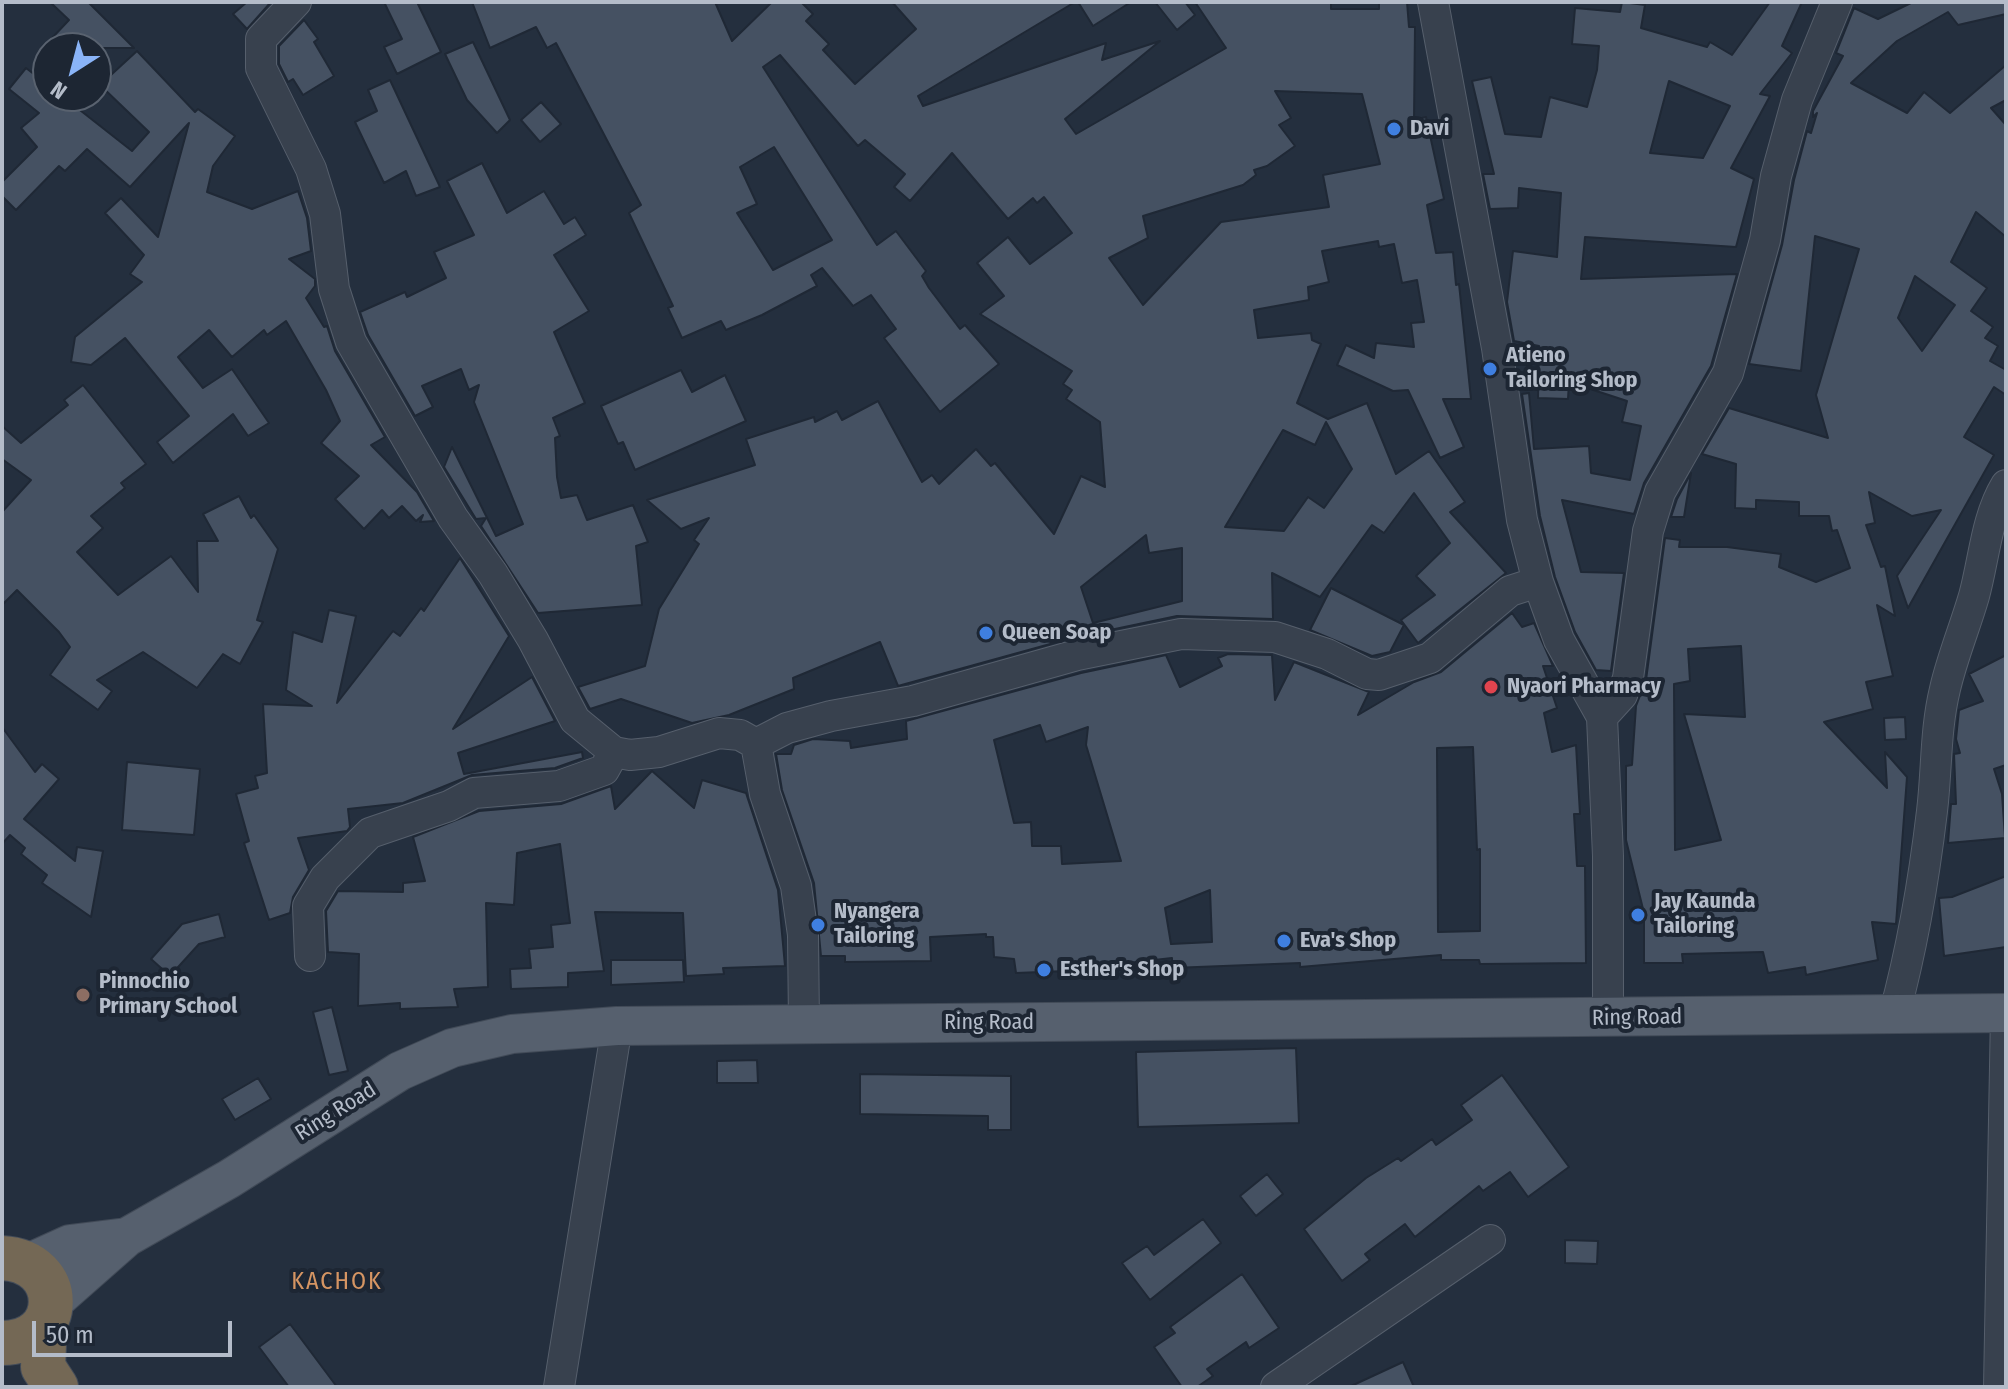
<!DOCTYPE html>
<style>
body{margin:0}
#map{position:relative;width:2008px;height:1389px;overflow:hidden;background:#242f3e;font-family:"Fira Sans Condensed",sans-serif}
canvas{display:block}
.frame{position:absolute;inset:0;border:4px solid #b4bcc9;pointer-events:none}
.north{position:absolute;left:32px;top:32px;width:80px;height:80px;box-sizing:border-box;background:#1d2633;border:2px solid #59626f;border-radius:50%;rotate:216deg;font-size:22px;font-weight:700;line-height:32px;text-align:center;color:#b4bcc9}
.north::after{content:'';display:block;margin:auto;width:28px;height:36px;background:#8ab4f8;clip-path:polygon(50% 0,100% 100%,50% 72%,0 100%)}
.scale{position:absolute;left:32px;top:1321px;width:200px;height:36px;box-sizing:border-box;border:4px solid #b4bcc9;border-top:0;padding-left:10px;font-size:24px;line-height:28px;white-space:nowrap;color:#b4bcc9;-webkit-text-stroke:6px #1d2633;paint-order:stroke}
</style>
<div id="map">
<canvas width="2008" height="1389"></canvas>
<div class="frame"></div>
<div class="north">N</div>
<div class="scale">50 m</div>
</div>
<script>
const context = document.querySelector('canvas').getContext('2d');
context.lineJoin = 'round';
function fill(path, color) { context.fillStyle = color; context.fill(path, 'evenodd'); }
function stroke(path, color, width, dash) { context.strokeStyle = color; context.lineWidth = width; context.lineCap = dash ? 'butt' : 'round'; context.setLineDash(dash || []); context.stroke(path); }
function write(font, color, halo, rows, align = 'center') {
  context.font = font + ' "Fira Sans Condensed",sans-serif'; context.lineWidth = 8; context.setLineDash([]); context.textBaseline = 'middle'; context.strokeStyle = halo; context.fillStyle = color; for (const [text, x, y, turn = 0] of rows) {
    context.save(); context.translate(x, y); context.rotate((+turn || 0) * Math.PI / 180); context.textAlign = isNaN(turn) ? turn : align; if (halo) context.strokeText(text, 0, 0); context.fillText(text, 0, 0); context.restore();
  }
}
const building = new Path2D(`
 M50,2h38l46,46h-72l-10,-10 17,-18z
 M247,2h24l-24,27 -14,-15z
 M384,2h33l24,50 -44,22 -13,-27 18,-8z
 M472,2h243l17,39 40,-39h29l12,12 -7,7 23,23 -6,6 32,34 61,-55 -24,-27h183l-157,94 5,10 183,-63 -4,17 58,-19 -95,78 11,15 150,-86 -31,-46h136v7h48v-7h28l2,25h6l-1,93 12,-3 18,82 -17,6 9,48 17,-1 3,33 3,-1 12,115h-28l21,48 -24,11 -32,-68 -15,1 -56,-26 9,-20 28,13 2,-15 38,4 -3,-24 13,-1 -7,-42 -15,3 -8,-39 -15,3 -1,-6 -56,10 7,31 -21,5 1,13 -55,10 4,28 53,-5 1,7 9,4 -24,59 31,16 39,-16 29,71 33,-23 36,51 -15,10 56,61 -88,70 -17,-23 34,-25 -19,-19 34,-33 -36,-50 -30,40 -12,-8 -52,72 -48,-24 1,46 -96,-3 -105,22 -174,48 -18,-44 -87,36 1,11 -65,26 -37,8 -71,-24 -31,10 -12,-22 67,-21 14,-57 40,-65 -5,-4 15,-22 -28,11 -34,-29 108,-35 -9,-26 68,-22 1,5 22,-11 5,9 36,-19 44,81 10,-7 7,9 37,-35 15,17 4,-3 59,71 27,-58 24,11 -5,-65 -34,-23 6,-9 -9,-6 9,-13 -92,-57 24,-18 -27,-33 31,-26 22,27 42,-31 -28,-36 -7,6 -4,-5 -25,21 -56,-66 -42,48 -16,-14 11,-13 -40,-34 -7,6 -78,-91 -17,12 114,178 19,-14 30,40 -4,5 7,12 31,41 5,-4 34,39 -59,48 -56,-74 12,-9 -25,-34 -18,11 -31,-38 -11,7 6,11 -55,29 -36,15 -5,-9 -39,17 -14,-30 5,-2 -44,-93 12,-8 -85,-162 -9,5 -11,-21 -46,21zM1275,91l87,3 18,70 -57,11 6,32 -108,15 -78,83 -34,-47 39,-20 -5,-22 100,-31 13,-10 -2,-5 13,-4 28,-20 -16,-21 12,-7zM774,147l58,93 -59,30 -36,-57 20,-9 -17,-37zM1326,422l26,47 -28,39 -16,-11 -24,34 -59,-4 58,-97 32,15zM1146,535l3,18 33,-5v53l-89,22 -12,-36z
 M1078,2h53l-38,24z
 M1155,2h30l10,13 -18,15z
 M1622,2l23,3 -4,23 66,19 3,-5 22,13 38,-53h32l-20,44 10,7 -32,41 10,2 -39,72 23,11 -18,68 -151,-10 -4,42 156,-5 -26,92 -67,117 -10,31 -72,-14 19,72 43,1 -13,98 -15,-1 -21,-38 -20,-55 -15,-61 -18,-122 7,-1 5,56 55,-3 2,27 39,7 11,-54 -19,-4 5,-21 -58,-19 -1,17 -30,-1 1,-52 -25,-5 -7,-39 6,-51 44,6 4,-64 -42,-5 -1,20 -28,1 -7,-35h11l-22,-93 19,-4 14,57 36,3 9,-40 37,10 10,-37 2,-24 -27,-2 3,-36 45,4zM1669,81l61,25 -27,52 -53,-5z
 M1913,2h93v12l-48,11 -10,-13 -51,29 -46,42 56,30 17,-21 26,21 56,-48v35l-15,8 15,17v112l-30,-25 -25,50 36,26 -16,23 22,16 -8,11 13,8 -8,15 16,9v25l-12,-8 -30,50 30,18 -86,153 -11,-32 44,-66 -29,6 -43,-24 6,31 -9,2 15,42 4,-1 10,50 -18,-11 16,71 -27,6 7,27 -49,13 63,66 -2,-36 22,25 -11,147 -24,-2 6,38 -72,15 -1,-8 -37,6 -5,-21 -81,2 1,9h-39v-50l-18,-73v-74l6,-1 4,-59 10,-26 19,-142 15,2 -1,7h48l54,7 -2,13 37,15 34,-14 -13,-38 -5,1 -3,-15h-30v-14l-43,-2v9l-21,-1 1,-44 -34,-10 27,-46 99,30 -12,-43 43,-146 -44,-13 -14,135 -52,-7 33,-119 12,-65 13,-49 4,2 6,-20 -4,4v-6l30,-55 -7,-3 18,-45 24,11zM1915,276l40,29 -33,46 -24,-33zM1741,646l4,71 -61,-3 37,126 -46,10 -1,-166 16,-3 -2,-32z
 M304,20l14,19 -4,3 20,34 -31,19 -10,-16 -5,3 -9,-18v-18z
 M473,42l37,78 -13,13 -30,-33 -22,-46z
 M137,51l58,61 3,-3 37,27 -22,30 -6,26 45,17 46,-18 9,27 4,33 -22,8 26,20v7l-9,12 18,29 3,-1 8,25 50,86 -14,8 46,47 17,29 -14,1 3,-7 -7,6 -14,-15 -13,12 -7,-8 -18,19 -29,-30 24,-23 -38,-33 19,-22 -14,-31 -40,-69 -19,14 -3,-5 -32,27 -23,-27 -31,27 25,31 29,-19 37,54 -21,13 -15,-22 -60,49 -16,-21 32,-26 -64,-78 -34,27 -20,-3 4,-25 67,-55 -12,-8 14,-19 -39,-42 16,-15 37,39 31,-114 -59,64 -43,-38 -22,22 -6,-5 -43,44 -14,-14v-14l35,-35 -16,-19 18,-15 -30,-24 17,-21 22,17v11h14l70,55 17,-19 -49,-47z
 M390,80l50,107 -24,9 -10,-25 -22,12 -29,-61 22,-11 -9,-21z
 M541,102l20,22 -21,18 -19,-22z
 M482,163l25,50 37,-22 20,33 11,-7 11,18 -32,20 35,56 -35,21 31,71 -32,15 7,18 -5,2 2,39 4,21 16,-3 10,25 46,-15 15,37 -12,4 6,59 -104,8 -57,-87 5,-8 -10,1 -32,-52 8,-20 44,89 27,-12 -49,-122 5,-17 -10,5 -8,-21 -39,17 11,21 -18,9 -47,-81 -8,-23 45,-20 2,5 39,-19 -12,-26 40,-17 -27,-54z
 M681,370l11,22 33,-17 21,46 -111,49 -12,-28 -5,2 -17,-38z
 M83,385l63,79 -25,19 4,5 -34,28 12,12 -26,24 41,43 53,-39 27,36 -1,-51h21l-15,-27 36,-18 12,22 3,-3 24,34 -21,71 6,2 -23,42 -17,-10 -26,34 -54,-36 -46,28 15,11 -14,19 -48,-35 20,-28 -11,-15 -42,-42 -15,15v-93l29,-32 -29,-21v-33l19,17 47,-38 -4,-5z
 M1691,473l-7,44h-13l6,-18z
 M460,558l49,78 -56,93 79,-52 23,44 -97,32 6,21 118,-22 1,6 -28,10 -83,7 -69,28 -55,6 2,18 -3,4 -49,7 11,32 -16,27 -3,16 -21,7 -25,-77 5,-2 -13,-47 22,-6 -3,-12 12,-3 -4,-69 49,2 -26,-16 7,-58 29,10 7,-32 27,6 -19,87 56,-72 7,5 21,-28 3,3z
 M1331,588l73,37 -14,27 -18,4 -62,-26z
 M1512,613l10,14 12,-4 19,43h-10l14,42 -13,5 8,39 24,-7 4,69h-6l3,52h8l1,97 -106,1 -1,-4h-38v-5l-141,12v-4l-128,5v-10l-80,9v3l-76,3 -2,-14 -20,-2 -1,-20h-7v-3l-56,3 1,24 -86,1v-6h-24l-7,-73 -32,-93 -6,-36h15l3,-9 19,-6 37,2 1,7 56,-9 -1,-18 175,-48 85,-18 14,32 42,-21 -4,-8 10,-4 44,1 3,45 19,-38 75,30 -11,23 56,-33 27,-10zM1040,725l6,17 42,-15 -2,18 35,116 -59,3 -1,-18h-29l-1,-24 -17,1 -20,-83zM1473,747l4,103 3,-1v82l-42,1 -1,-184zM1210,890l2,52 -41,2 -6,-36z
 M2006,655v110l-12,4 8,25 3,44 -57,5 3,-39h5l-2,-50 6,-1 -4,-14 3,-29 24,-9 -14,-27z
 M1905,717l1,22 -21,1 -1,-22z
 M2,727l33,45 7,-8 17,15 -35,40 51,42 2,-14 26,4 -12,66 -49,-34 5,-8 -26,-21 4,-6 -15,-13 -8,9z
 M127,762l73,7 -6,66 -72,-5z
 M652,771l42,37 8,-28 44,13 32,97 7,76 -62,2 1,6 -38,2 -3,-63 -88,-1 9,59 -36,2v14l-57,2 -1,-20 21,-1 -2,-19 24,-2 -2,-22 19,-2 -10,-79 -43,9 -3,52 -28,-2 2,84 -34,2 4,18 -58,2v-6l-42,3 1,-52 -31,-2 -2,-41 12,-20 65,1v-9l22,-2 -12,-44 66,-26 82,-7 50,-18 4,23z
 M2006,876v71l-62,9 -5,-58 13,-1z
 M219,914l6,23 -26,7 -29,32 -19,-17 31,-35z
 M611,960h72l1,22 -73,3z
 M332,1007l16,64 -19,4 -16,-63z
 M1296,1048l3,75 -161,4 -2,-75z
 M757,1060l1,23h-41v-22z
 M860,1074l151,2v54h-23v-14l-128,-2z
 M1502,1075l67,92 -41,30 -18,-25 -27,19 -4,-5 -64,51 -10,-13 -40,30 5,6 -28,21 -38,-52 62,-51 32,-20 3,3 31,-22 4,6 36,-25 -11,-15z
 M258,1078l13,21 -36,21 -13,-21z
 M1267,1174l16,20 -27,22 -16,-20z
 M1203,1219l18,24 -71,57 -28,-37 25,-17 7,9z
 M1565,1240l33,1 -1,23 -32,-1z
 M1242,1274l37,54 -30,20 -3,-6 -39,27 6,7 -16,11h-15l-28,-40 21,-14 -5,-6z
 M290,1324l47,63h-48l-30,-40z
 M1403,1362l11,25h-65z`);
fill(building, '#455162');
stroke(building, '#1f2835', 2);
const minor = new Path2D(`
 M296,2l-35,37v29l50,101 14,45 9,75 17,53 102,176 40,56 40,66 42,80 39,32 16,3 29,-3 60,-19 21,2 16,9 9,50 31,92 7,49 1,89
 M1433,2l64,346 25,172 16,62 21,58 43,77
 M756,744l31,-16 44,-12 82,-15 164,-46 104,-21 94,3 52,17 40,20 12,1 51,-17 80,-67 28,-9
 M310,956l-2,-50 17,-28 45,-45 79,-27 25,-13 85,-7 45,-16 10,-18
 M1894,1015c18,-66 30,-136 38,-204 5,-41 3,-81 13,-122 7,-31 20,-62 29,-93 10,-36 12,-78 32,-111
 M1608,1018v-162l-6,-139 20,-22 6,-17 20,-147 12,-39 68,-119 37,-133 11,-64 21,-76 40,-98
 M559,1387l58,-361
 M1276,1387l214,-147
 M1999,1387l7,-374`);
const major = new Path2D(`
 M28,1263l42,-19 57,-7
 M51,1304l76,-67 102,-58 171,-108 52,-23 60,-14 105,-8 1389,-13`);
const highway = new Path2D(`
 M2,1258c65,3 65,85 0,85
 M45,1322l-2,45 13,20`);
stroke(minor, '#565f6c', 32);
stroke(major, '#414a57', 40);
stroke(highway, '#434c59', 46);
stroke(minor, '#38414e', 30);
stroke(major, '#56606e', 38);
stroke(highway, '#746855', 44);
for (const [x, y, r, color] of [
 [1394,129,8,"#3f7fe0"],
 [1490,369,8,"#3f7fe0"],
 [986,633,8,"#3f7fe0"],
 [1491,687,8,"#e0444e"],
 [1638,915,8,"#3f7fe0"],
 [818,925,8,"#3f7fe0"],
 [1284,941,8,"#3f7fe0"],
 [1044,970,8,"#3f7fe0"],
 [83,995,8,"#8d6e63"]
]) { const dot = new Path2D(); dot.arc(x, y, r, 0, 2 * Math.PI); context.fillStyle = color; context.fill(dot); stroke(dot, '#1d2633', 3); }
write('bold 22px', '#b4bcc9', '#1d2633', [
 ["Davi",1410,129],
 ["Atieno",1506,356],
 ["Tailoring Shop",1506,381],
 ["Queen Soap",1002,633],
 ["Nyaori Pharmacy",1507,687],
 ["Jay Kaunda",1654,902],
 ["Tailoring",1654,927],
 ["Nyangera",834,912],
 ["Tailoring",834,937],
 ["Eva's Shop",1300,941],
 ["Esther's Shop",1060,970],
 ["Pinnochio",99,982],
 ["Primary School",99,1007]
], 'left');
write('22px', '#b4bcc9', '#1d2633', [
 ["Ring Road",1637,1018,-1],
 ["Ring Road",989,1023],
 ["Ring Road",336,1112,-32]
]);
context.letterSpacing = '2px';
write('24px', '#d59563', '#1d2633', [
 ["KACHOK",337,1282]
]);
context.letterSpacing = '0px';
</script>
